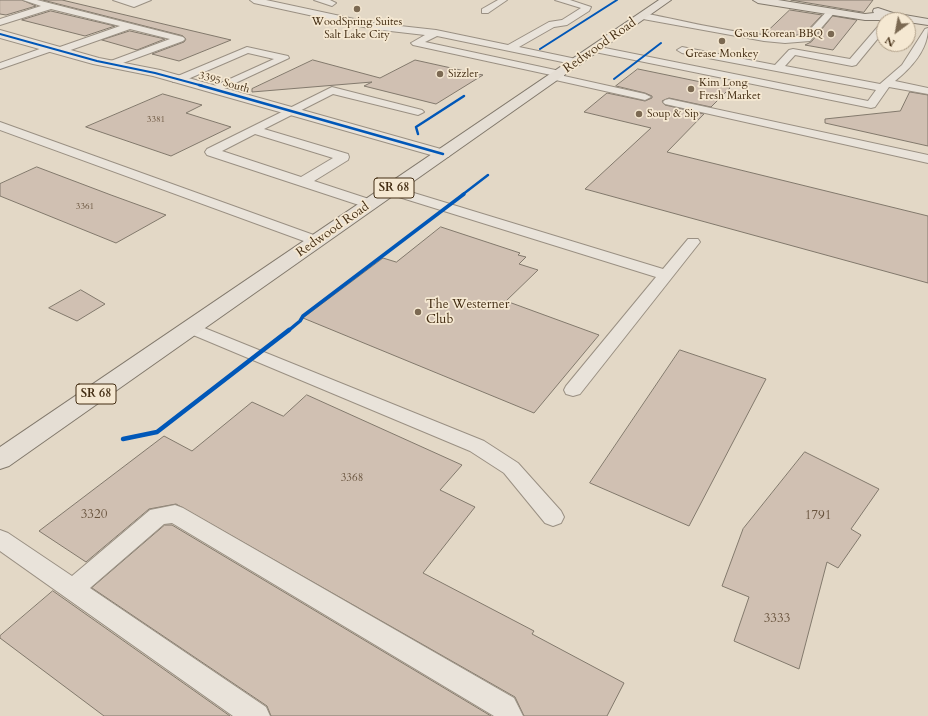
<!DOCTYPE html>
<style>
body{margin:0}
#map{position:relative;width:928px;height:716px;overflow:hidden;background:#e3d8c6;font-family:Cardo,serif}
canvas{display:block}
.north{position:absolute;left:876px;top:12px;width:40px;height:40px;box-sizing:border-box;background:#f5e8d2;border:1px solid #ae9d86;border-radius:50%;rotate:212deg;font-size:11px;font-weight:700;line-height:16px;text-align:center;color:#432d13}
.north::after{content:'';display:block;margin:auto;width:14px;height:18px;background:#7b6952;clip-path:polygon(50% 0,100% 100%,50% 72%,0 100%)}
</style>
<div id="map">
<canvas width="928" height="716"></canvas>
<div class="north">N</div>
</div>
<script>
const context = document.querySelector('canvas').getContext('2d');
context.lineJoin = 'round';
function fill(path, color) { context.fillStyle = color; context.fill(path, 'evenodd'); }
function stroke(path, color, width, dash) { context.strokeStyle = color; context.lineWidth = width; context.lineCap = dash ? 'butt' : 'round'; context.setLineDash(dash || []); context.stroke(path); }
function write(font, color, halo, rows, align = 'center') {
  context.font = font + ' Cardo,serif'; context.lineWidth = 3.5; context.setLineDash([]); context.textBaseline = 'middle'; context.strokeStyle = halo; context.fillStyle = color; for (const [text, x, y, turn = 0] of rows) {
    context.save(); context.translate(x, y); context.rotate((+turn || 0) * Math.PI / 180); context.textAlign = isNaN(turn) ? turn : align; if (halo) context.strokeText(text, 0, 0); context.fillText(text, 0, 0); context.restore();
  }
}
const building = new Path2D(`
 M0,0h22l14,6 -30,9 -6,-1z
 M43,0h19l169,40 -52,21 -27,-7 32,-12 2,-3 -3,-3z
 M791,0h82l-9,12z
 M790,10l32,5 -19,20h-21l-15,-3z
 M51,11l64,15 -30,10 -63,-16z
 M833,16l24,4 -24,30 -28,-5 6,-3z
 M130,31l35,8 -28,11 -35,-10z
 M313,60l67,18 35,-18 68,15 -47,29 -72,-18 8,-4 -120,10v-3z
 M638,69l92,19 -19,19 -42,-9 -7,3 3,4 39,9 -37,38 261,64v67l-343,-94 66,-61 -67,-16 23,-19 38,8 7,-3v-2l-7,-3 -29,-7z
 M910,92l18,3v51l-103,-23v-4l75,-8z
 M163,94l39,11 -16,8 45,14 -60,29 -85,-29z
 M37,167l74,28 55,20 -50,28 -116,-47v-12z
 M441,227l79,26 -2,2 8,2 -7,7 19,6 -32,31 93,34 -65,78 -231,-95 80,-60 13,4z
 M81,290l24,14 -28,17 -28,-13z
 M680,350l86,29 -77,147 -99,-43z
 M307,395l155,70 -22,25 35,17 -52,66 111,58 -2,3 92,49 -17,33h-83l-9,-19 -339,-193 -27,5 -63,53 -47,-31 125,-95 28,15 60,-49 31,14z
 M805,452l74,37 -28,40 10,6 -23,33 -11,-6 -28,107 -65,-28 15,-44 -27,-11 21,-57z
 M165,525h7l319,191h-220l-4,-10 -175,-118z
 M53,591l177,125h-126l-104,-78v-2z`);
fill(building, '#d0c0b2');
stroke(building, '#82796c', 1);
const lane = new Path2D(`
 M23,0h14l146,37 2,2 -2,2 -71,26 -4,-1 -1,-2 1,-2 62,-23 -40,-10 -65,23h-8l-1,-2 1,-2 63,-22 -69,-17 -51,16v-6l41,-13z
 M113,0h38l-17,7z
 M250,0h16l107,23 63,7 72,15 41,-23 13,-2 19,-12 -26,-8h15l21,7 -2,4 -22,14 -13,2 -35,20 62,13 1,2 -1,2 -4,1 -140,-29 -12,6 135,29 4,1v4l81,18 6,3 -6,3 -94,-21v-4l-138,-30 -2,-2 14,-8 -52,-6 -119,-26z
 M314,0h16l6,3 -4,3z
 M498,0h9l-19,13h-6v-4z
 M831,9l4,3 -25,29 -25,2 -21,-2 -121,-22 -5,-3 5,-3c52,10 109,26 161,23l24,-26z
 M884,22v9l-28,34 -4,1 -57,-11 -10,11 95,18 22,-19 23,-36 3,-1c0,22 -17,40 -33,53l33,7v6l-39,-7 -14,20 -4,1 -276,-56 -5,-3 5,-3 273,55 8,-11 -194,-37 -5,-3 5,-3 93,18 14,-15 4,-1 57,10 31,-36z
 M51,45l5,3 -1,2 -55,19v-6z
 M247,47l41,9 1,2 -75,35 -6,-3 2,-2 64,-29 -26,-6 -67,29h-8l-1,-2 1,-2z
 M332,87l90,23 2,2 -6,3 -85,-21 -69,35 84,25 1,3 -1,3 -34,21 61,20 2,3 -2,3h-10l-158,-52 -2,-3 2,-3zM255,134l78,24 -32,19 -79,-26z
 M669,99l259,56v8l-263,-59 -2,-2 2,-2z
 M0,122l322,116 2,3 -2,3h-10l-312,-114z
 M391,186l272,83 25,-30h10l2,3 -120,152 -7,2 -7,-2 -2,-4 2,-4 90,-109 -270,-84 -2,-3 2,-3z
 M192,323l292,118 34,22 43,48 3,6 -3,6 -8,3 -8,-3 -41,-50 -34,-22 -284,-119 -3,-4 3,-4z
 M175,505l8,3 331,190 9,18h-29l-322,-193 -8,1 -74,64 176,119 4,9h-37l-233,-165v-21l8,3 64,43 78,-66z`);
const street = new Path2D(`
 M0,30l99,28 61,12 288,81 3,3 -3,3h-10l-285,-81 -60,-12 -93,-26z`);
const primary = new Path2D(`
 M659,0h12l-662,466 -9,3v-22z
 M753,0h25l87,14 9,-1 -1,-2 1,-2 4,-1 15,5 35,6v6l-20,-3v-2h-43l-107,-17z`);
stroke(lane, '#9a9083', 2);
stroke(street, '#9a9083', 2);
stroke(primary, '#82796c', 2);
fill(lane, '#e9e3da');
fill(street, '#e9e3da');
fill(primary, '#e5ded4');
stroke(new Path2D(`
 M0,34l97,27 58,12 48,13
 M540,49l77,-49
 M614,79l47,-36`), '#0057b8', 2);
stroke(new Path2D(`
 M199,85l244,69
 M418,134l-2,-7 48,-31
 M462,195l26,-20`), '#0057b8', 2.5);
stroke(new Path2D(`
 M288,331l12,-10 3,-5 161,-122`), '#0057b8', 3.5);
stroke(new Path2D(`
 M123,439l34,-7 132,-102`), '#0057b8', 4.5);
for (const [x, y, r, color] of [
 [357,9,4,"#7b6952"],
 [831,34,4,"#7b6952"],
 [722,41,4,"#7b6952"],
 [440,74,4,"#7b6952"],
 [691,89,4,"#7b6952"],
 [639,114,4,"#7b6952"],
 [418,312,4,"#7b6952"]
]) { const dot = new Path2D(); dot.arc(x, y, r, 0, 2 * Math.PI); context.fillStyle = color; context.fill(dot); stroke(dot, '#f5e8d2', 1.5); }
write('9px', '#67523c', null, [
 ["3381",156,120],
 ["3361",85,207]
]);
write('11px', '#432d13', '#f5e8d2', [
 ["WoodSpring Suites",357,22,"center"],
 ["Salt Lake City",357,35,"center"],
 ["Gosu Korean BBQ",823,34,"right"],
 ["Grease Monkey",722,54,"center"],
 ["Sizzler",448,74],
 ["Kim Long",699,83],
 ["Fresh Market",699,96],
 ["Soup & Sip",647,114]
], 'left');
write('11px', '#432d13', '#f5e8d2', [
 ["3395 South",224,83,16]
]);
write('11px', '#67523c', null, [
 ["3368",352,478]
]);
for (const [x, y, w] of [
 [394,188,40],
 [96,394,40]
]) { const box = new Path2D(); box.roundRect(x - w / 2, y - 10, w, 20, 3); context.fillStyle = '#f5e8d2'; context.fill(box); stroke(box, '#432d13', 1); }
write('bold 12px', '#432d13', null, [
 ["SR 68",394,188],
 ["SR 68",96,394]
]);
write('13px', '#432d13', '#f5e8d2', [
 ["Redwood Road",600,46,-35],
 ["Redwood Road",333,230,-35]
]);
write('13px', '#432d13', '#f5e8d2', [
 ["The Westerner",426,305],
 ["Club",426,320]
], 'left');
write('13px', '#67523c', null, [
 ["3320",94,515],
 ["1791",818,516],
 ["3333",777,619]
]);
</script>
